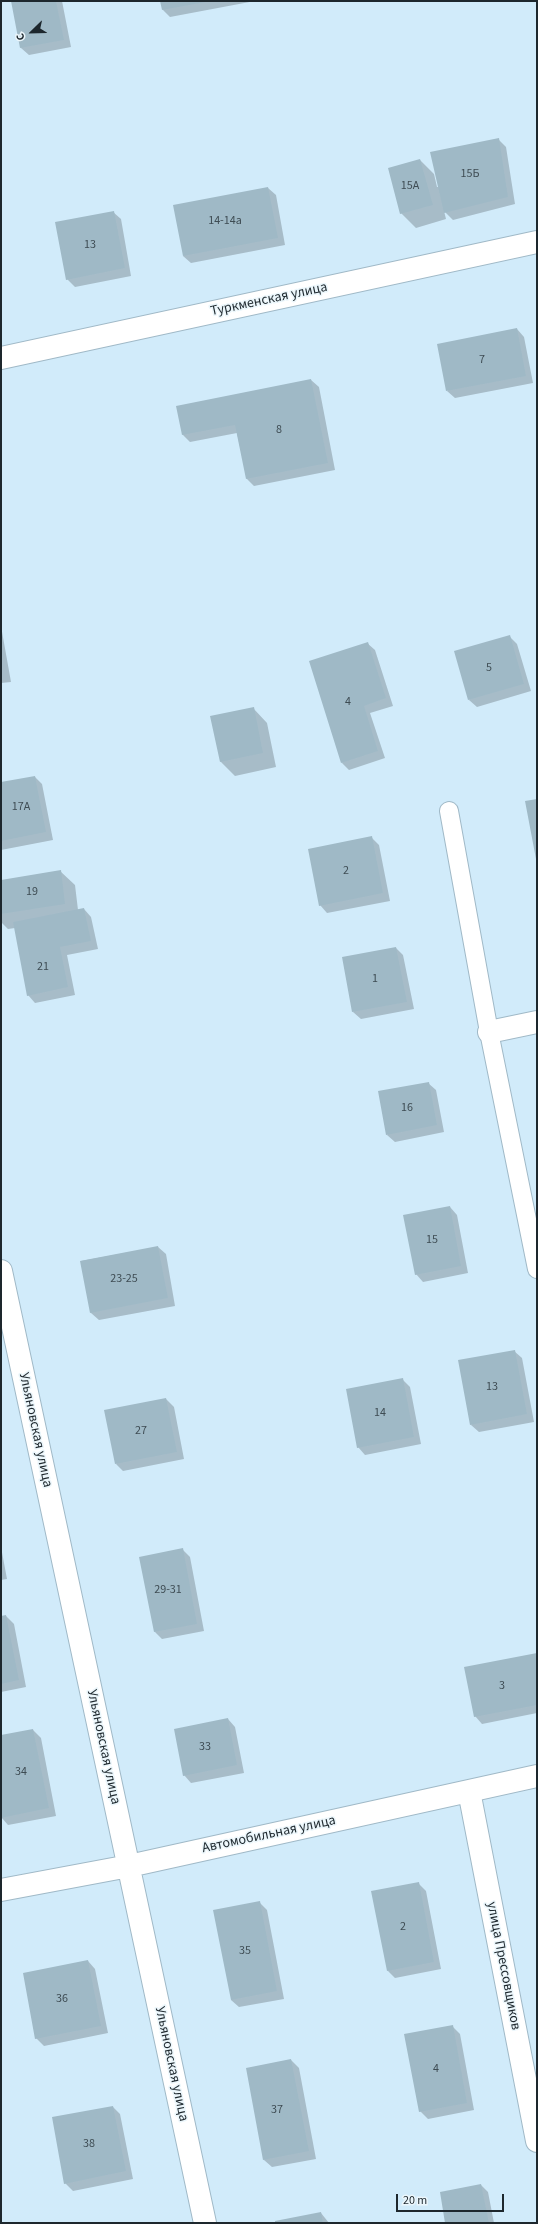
<!DOCTYPE html>
<meta charset="utf-8">
<style>
body{margin:0}
#map{position:relative;width:538px;height:2224px;overflow:hidden;background:#d1ebfa;font-family:"Source Sans 3",sans-serif}
canvas{display:block}
.frame{position:absolute;inset:0;border:2px solid #1d272d;pointer-events:none}
.north{position:absolute;left:12px;top:12px;width:40px;height:40px;-webkit-text-stroke:3px #ebf6fb;paint-order:stroke;rotate:247deg;font-size:11px;font-weight:700;line-height:16px;text-align:center;color:#1d272d}
.north::after{content:'';display:block;margin:auto;width:14px;height:18px;background:#1d272d;clip-path:polygon(50% 0,100% 100%,50% 72%,0 100%)}
.scale{position:absolute;left:396px;top:2194px;width:108px;height:18px;box-sizing:border-box;border:2px solid #1d272d;border-top:0;padding-left:5px;font-size:12px;line-height:14px;white-space:nowrap;color:#1d272d;-webkit-text-stroke:3px #ebf6fb;paint-order:stroke}
</style>
<div id="map">
<canvas width="538" height="2224"></canvas>
<div class="frame"></div>
<div class="north">С</div>
<div class="scale">20 m</div>
</div>
<script>
const context = document.querySelector('canvas').getContext('2d');
context.lineJoin = 'round';
function fill(path, color) { context.fillStyle = color; context.fill(path, 'evenodd'); }
function stroke(path, color, width, dash) { context.strokeStyle = color; context.lineWidth = width; context.lineCap = dash ? 'butt' : 'round'; context.setLineDash(dash || []); context.stroke(path); }
function write(font, color, halo, rows, align = 'center') {
  context.font = font + ' "Source Sans 3",sans-serif'; context.lineWidth = 3; context.setLineDash([]); context.textBaseline = 'middle'; context.strokeStyle = halo; context.fillStyle = color; for (const [text, x, y, turn = 0] of rows) {
    context.save(); context.translate(x, y); context.rotate((+turn || 0) * Math.PI / 180); context.textAlign = isNaN(turn) ? turn : align; if (halo) context.strokeText(text, 0, 0); context.fillText(text, 0, 0); context.restore();
  }
}
fill(new Path2D(`
 M12,1h50l9,46 -42,8 -8,-7z
 M161,1h94l-85,16 -7,-7z
 M498,139l8,8 9,57 -62,16 -9,-9 2,8 -30,9 -15,-15 19,-53 14,14 3,13h2z
 M268,188l8,7 9,50 -94,18 -8,-7z
 M113,212l8,7 10,57 -56,11 -8,-8z
 M517,329l7,8 9,46 -78,15 -8,-7z
 M311,380l8,7 16,83 -81,16 -7,-7 -10,-46 -47,9 -7,-7 -6,-28z
 M1,626l10,56 -10,1z
 M509,636l8,8 14,47 -54,16 -8,-7z
 M367,643l8,7 18,56 -23,7 15,45 -36,12 -7,-7z
 M253,708l14,15 9,44 -41,9 -14,-14 -9,-45z
 M35,777l7,7 11,56 -52,10v-67z
 M372,838l7,7 11,56 -63,12 -7,-8z
 M60,871l15,14 3,25 6,-1 7,8 7,32 -31,6 8,40 -40,8 -7,-8 -13,-67 -7,1 -7,-7v-41z
 M396,948l7,7 11,54 -53,10 -8,-7z
 M428,1083l8,7 8,42 -49,10 -8,-7z
 M450,1207l7,8 11,58 -45,9 -7,-8z
 M158,1247l8,7 9,52 -76,14 -8,-7 -10,-52z
 M514,1351l8,7 12,64 -55,10 -8,-7z
 M402,1379l8,8 11,57 -56,11 -7,-8z
 M166,1399l8,8 10,52 -61,12 -7,-7z
 M1,1547l6,32 -6,1z
 M182,1549l8,8 14,74 -42,8 -7,-7z
 M6,1616l8,8 12,63 -25,5v-75z
 M537,1654v59l-55,11 -7,-8z
 M228,1719l7,8 9,46 -53,10 -7,-8z
 M33,1730l8,8 15,78 -48,9 -7,-8v-81z
 M418,1883l8,8 15,78 -46,9 -7,-7z
 M259,1902l8,8 17,89 -45,8 -8,-7z
 M88,1961l7,8 13,64 -64,13 -8,-8z
 M452,2026l8,8 14,76 -46,9 -8,-8z
 M291,2060l8,8 17,91 -44,8 -8,-7z
 M113,2107l7,7 13,65 -60,12 -8,-8z
 M481,2185l7,7 6,31h-48z
 M321,2213l8,10h-53z`), '#0003');
fill(new Path2D(`
 M11,1h45l8,39 -44,8z
 M160,1h46v1l-44,8z
 M499,138l9,59 -64,16 -14,-61z
 M420,159l13,46 -33,9 -12,-46z
 M268,187l10,51 -95,18 -10,-51z
 M114,211l11,57 -59,12 -11,-58z
 M517,328l9,48 -80,15 -9,-47z
 M311,379l17,84 -82,16 -11,-54 -53,10 -6,-29z
 M510,635l14,49 -56,16 -14,-49z
 M368,642l18,56 -22,8 14,45 -37,12 -32,-102z
 M254,707l9,46 -43,9 -10,-46z
 M35,776l11,56 -45,9v-59z
 M537,799v60h-1l-11,-58z
 M372,836l11,57 -64,13 -11,-57z
 M61,870l4,34 -64,10v-34z
 M84,908l7,33 -31,6 8,40 -41,9 -14,-74z
 M396,947l11,55 -55,10 -10,-55z
 M429,1082l8,43 -51,10 -8,-44z
 M450,1206l11,60 -46,9 -12,-60z
 M158,1246l10,52 -78,15 -10,-52z
 M515,1350l12,64 -57,11 -12,-65z
 M403,1378l11,59 -57,11 -11,-59z
 M166,1398l11,54 -62,12 -11,-54z
 M183,1548l14,76 -43,8 -15,-75z
 M6,1615l13,65 -18,4v-68z
 M537,1653v52l-63,12 -10,-50z
 M228,1718l9,47 -54,11 -9,-47z
 M33,1729l16,79 -48,10v-83z
 M419,1882l15,80 -47,9 -16,-80z
 M260,1901l17,90 -46,9 -18,-90z
 M88,1960l13,66 -66,13 -12,-66z
 M453,2025l14,78 -48,9 -15,-78z
 M291,2059l18,92 -46,9 -17,-92z
 M113,2106l13,65 -62,13 -12,-67z
 M481,2184l8,39h-44l-5,-31z
 M321,2212l2,11h-48v-2z`), '#9fb9c6');
const lane = new Path2D(`
 M449,811l40,221 48,237`);
const street = new Path2D(`
 M1,358l536,-116
 M489,1032l48,-10
 M1,1271l204,952
 M469,1791l68,350
 M1,1890l128,-24 408,-90`);
stroke(lane, '#a0b9c7', 20);
stroke(street, '#a0b9c7', 24);
stroke(lane, '#fff', 18);
stroke(street, '#fff', 22);
write('12px', '#3e4c53', null, [
 ["15Б",470,174],
 ["15А",410,186],
 ["14-14а",225,221],
 ["13",90,245],
 ["7",482,360],
 ["8",279,430],
 ["5",489,668],
 ["4",348,702],
 ["17А",21,807],
 ["2",346,871],
 ["19",32,892],
 ["21",43,967],
 ["1",375,979],
 ["16",407,1108],
 ["15",432,1240],
 ["23-25",124,1279],
 ["13",492,1387],
 ["14",380,1413],
 ["27",141,1431],
 ["29-31",168,1590],
 ["3",502,1686],
 ["33",205,1747],
 ["34",21,1772],
 ["2",403,1927],
 ["35",245,1951],
 ["36",62,1999],
 ["4",436,2069],
 ["37",277,2110],
 ["38",89,2144]
]);
write('14px', '#1d272d', '#ebf6fb', [
 ["Туркменская улица",269,300,-12],
 ["Ульяновская улица",35,1430,78],
 ["Ульяновская улица",103,1747,78],
 ["Автомобильная улица",269,1835,-12],
 ["улица Прессовщиков",503,1966,79],
 ["Ульяновская улица",171,2064,78]
]);
</script>
